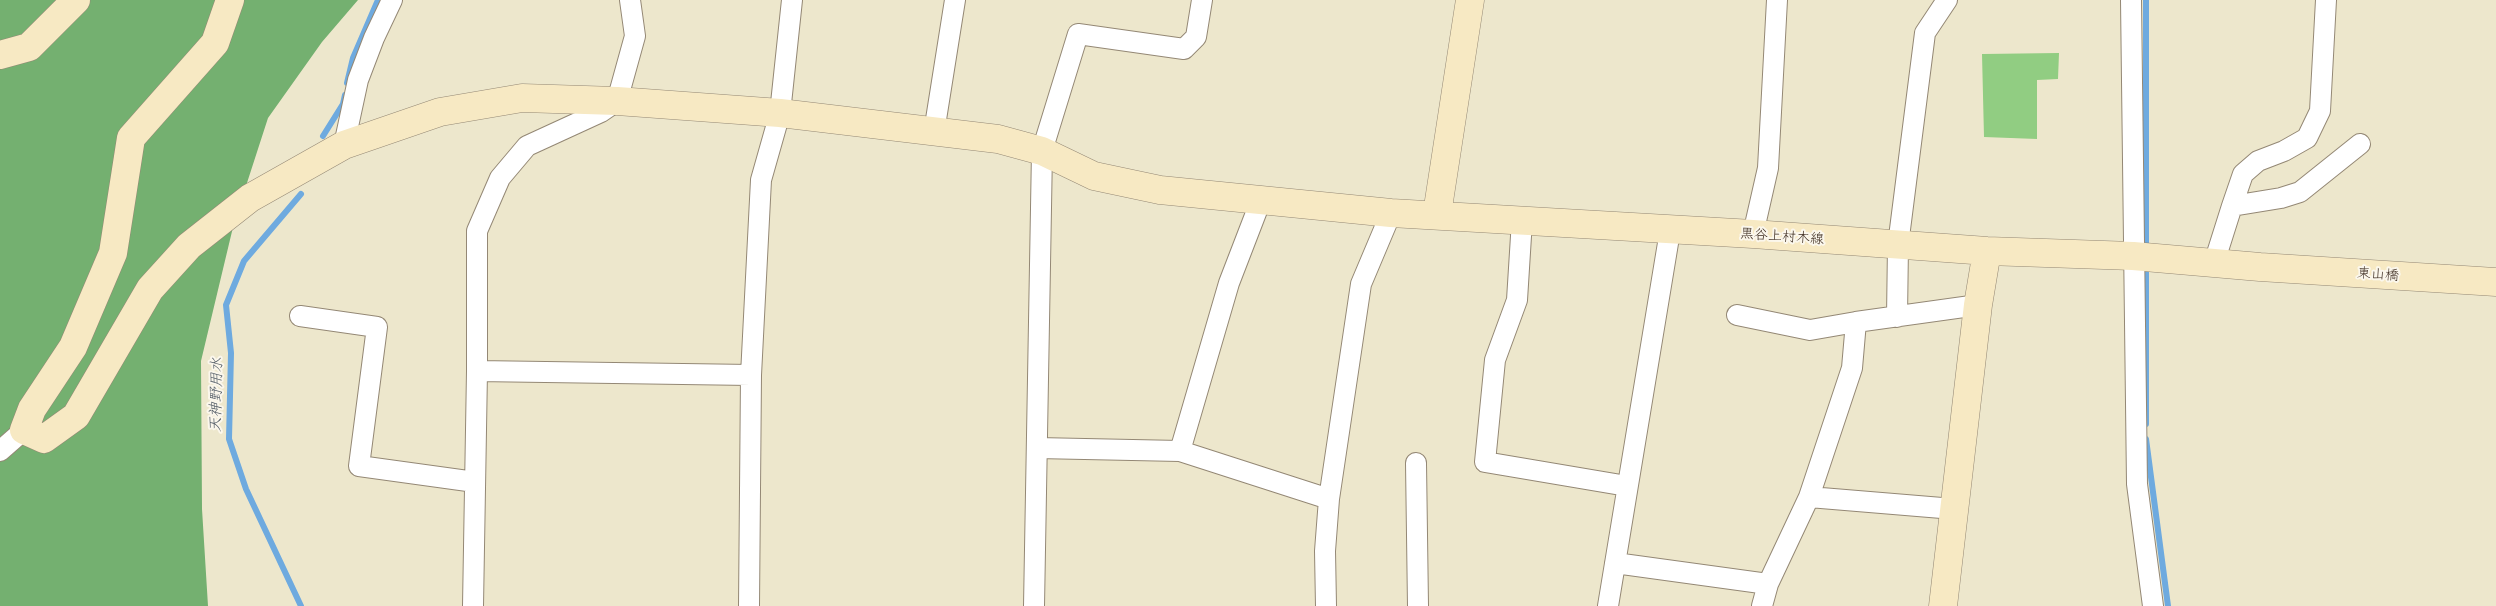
<!DOCTYPE html>
<meta charset="utf-8">
<style>
body{margin:0}
canvas{display:block;background:#ede7cc}
</style>
<canvas width="2496" height="606"></canvas>
<script>
const context = document.querySelector('canvas').getContext('2d');
context.lineJoin = 'round';
function fill(path, color) { context.fillStyle = color; context.fill(path, 'evenodd'); }
function stroke(path, color, width, dash) { context.strokeStyle = color; context.lineWidth = width; context.lineCap = dash ? 'butt' : 'round'; context.setLineDash(dash || []); context.stroke(path); }
function write(font, color, halo, rows, align = 'center') {
  context.font = font + ' "Balsamiq Sans","Klee One",sans-serif'; context.lineWidth = 4; context.setLineDash([]); context.textBaseline = 'middle'; context.strokeStyle = halo; context.fillStyle = color; for (const [text, x, y, turn = 0] of rows) {
    context.save(); context.translate(x, y); context.rotate((+turn || 0) * Math.PI / 180); context.textAlign = isNaN(turn) ? turn : align; if (halo) context.strokeText(text, 0, 0); context.fillText(text, 0, 0); context.restore();
  }
}
fill(new Path2D(`
 M2059,53l-1,26 -21,1v59l-53,-2 -2,-83z`), '#91cd82');
fill(new Path2D(`
 M358,0l-36,42 -54,76 -34,105 -33,138 1,148 6,97h-208v-606z`), '#74b070');
stroke(new Path2D(`
 M347,83l6,-25 25,-58
 M323,136l20,-32 2,-9
 M2146,251v-251
 M2146,264v160
 M2146,439l22,167
 M301,606l-55,-117 -17,-50 2,-86 -5,-48 18,-44 57,-67`), '#6eaadf', 6);
const street = new Path2D(`
 M630,0l5,36 -18,65 -16,11 -74,34 -27,32 -23,53v140l274,4
 M2131,0l6,484 16,122
 M934,132l21,-132
 M344,145l14,-65 16,-42 18,-38
 M2232,206l11,-32 15,-13 26,-10 23,-13 13,-27 6,-111
 M1522,220l-5,80 -22,60 -10,102 142,24
 M1753,234l15,-66 9,-168
 M2214,263l18,-57 49,-8 19,-6 60,-48
 M1737,315l73,15 46,-8
 M300,316l77,11 -18,139 116,16
 M1897,317l1,-72 27,-212 22,-33
 M1037,448l143,3 149,48
 M0,451l24,-21
 M1180,451l49,-168 32,-83
 M1416,463l2,143
 M1809,497l43,-129 4,-46 122,-17
 M1615,563l153,21 -6,22
 M1768,584l41,-87 145,12
 M473,606l4,-235
 M749,606l2,-231 10,-195 19,-67 12,-113
 M1034,606l8,-455 36,-117 106,15 12,-12 6,-37
 M1326,606l-1,-55 4,-52 32,-215 30,-71
 M1608,606l62,-375`);
const secondary = new Path2D(`
 M230,0l-15,43 -84,95 -18,115 -40,94 -41,62 -8,21 20,9 32,-23 74,-127 39,-43 61,-48 94,-53 96,-33 82,-14 95,3 163,12 218,26 44,12 52,25 66,14 231,23 362,21 234,17 146,5 127,11 236,15
 M0,55l29,-8 47,-47
 M1437,214l33,-214
 M1943,606l35,-301 9,-54`);
stroke(street, '#948875', 22);
stroke(secondary, '#948875', 29);
stroke(street, '#fff', 20);
stroke(secondary, '#f7e9c3', 28);
write('14px', '#3b2a1e', '#fbf7ec', [
 ["黒谷上村木線",1782,237,4],
 ["東山橋",2378,275,4]
]);
write('italic 15px', '#4d5762', '#fbf7ec', [
 ["天神野用水",217,395,-89]
]);
</script>
